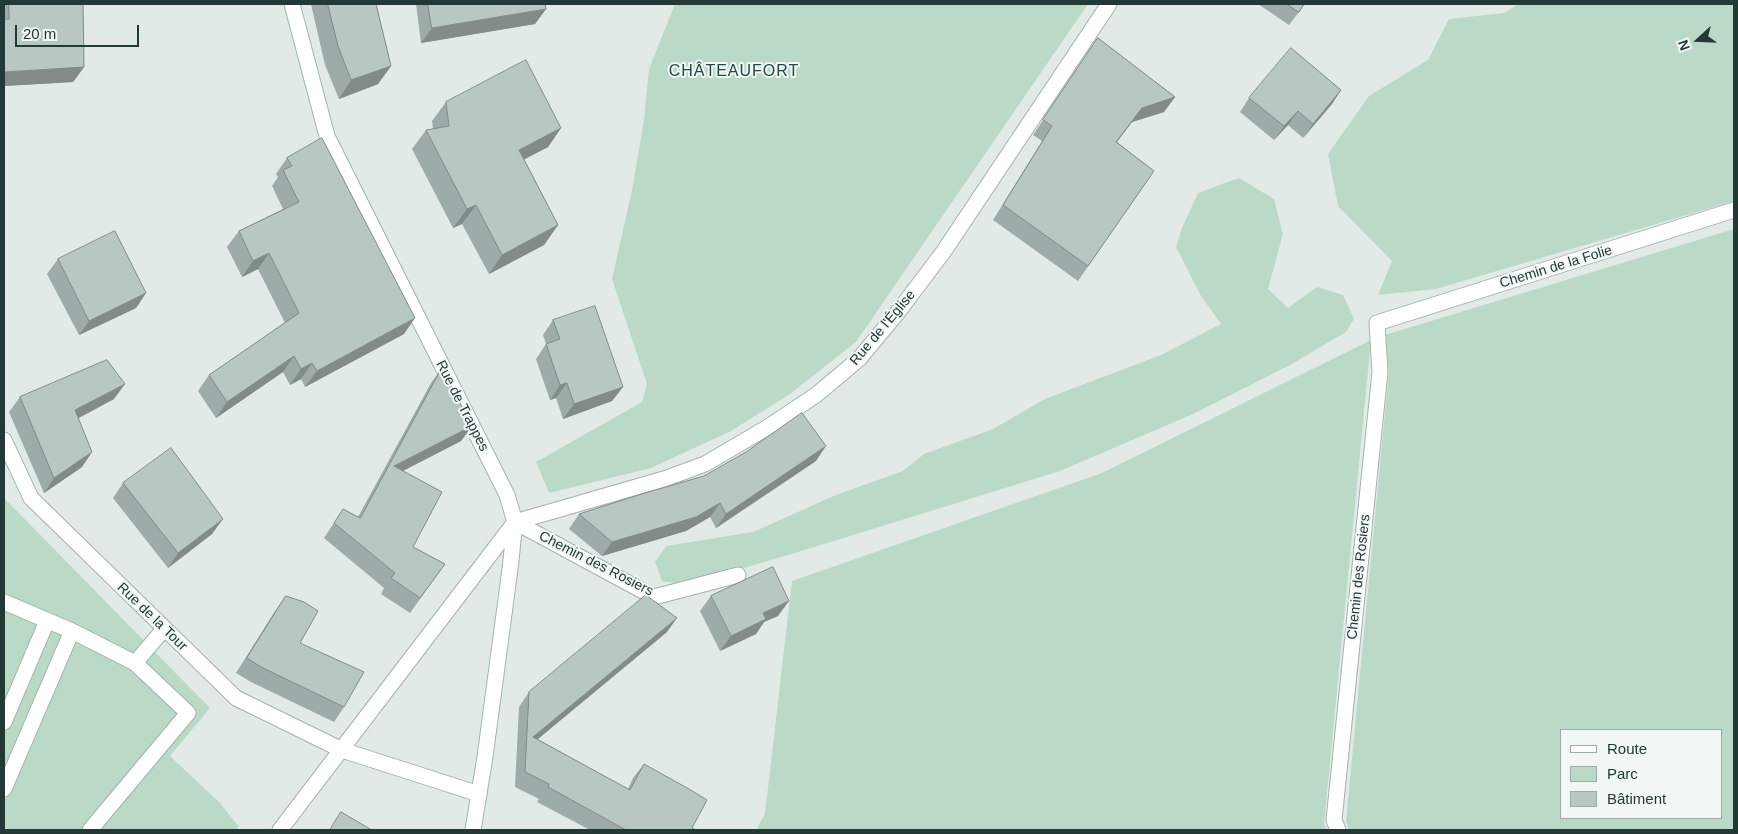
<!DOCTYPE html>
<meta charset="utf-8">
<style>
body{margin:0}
#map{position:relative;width:1738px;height:834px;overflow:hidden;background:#e1eae7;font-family:Arial,sans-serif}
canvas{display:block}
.frame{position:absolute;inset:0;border:5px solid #233936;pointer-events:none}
.legend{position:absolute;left:1560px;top:729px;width:162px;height:90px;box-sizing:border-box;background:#f1f7f5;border:1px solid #9faba9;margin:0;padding:6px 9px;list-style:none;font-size:15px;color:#233936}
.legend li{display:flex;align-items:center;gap:10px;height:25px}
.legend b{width:25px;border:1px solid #9faba9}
.north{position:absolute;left:1673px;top:15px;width:50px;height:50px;-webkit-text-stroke:4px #f1f7f5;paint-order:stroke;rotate:250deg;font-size:14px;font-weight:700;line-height:20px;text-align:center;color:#233936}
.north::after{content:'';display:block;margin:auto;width:18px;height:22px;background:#233936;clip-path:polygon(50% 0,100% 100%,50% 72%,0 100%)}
.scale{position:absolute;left:15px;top:25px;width:124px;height:22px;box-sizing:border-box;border:2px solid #233936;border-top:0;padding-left:6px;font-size:15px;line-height:18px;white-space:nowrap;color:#233936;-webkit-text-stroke:4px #f1f7f5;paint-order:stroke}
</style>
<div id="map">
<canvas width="1738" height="834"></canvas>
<div class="frame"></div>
<ul class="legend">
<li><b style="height:6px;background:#fff"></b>Route</li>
<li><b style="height:14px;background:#bbd9c7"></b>Parc</li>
<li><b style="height:14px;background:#b9c7c3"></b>Bâtiment</li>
</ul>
<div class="north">N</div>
<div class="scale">20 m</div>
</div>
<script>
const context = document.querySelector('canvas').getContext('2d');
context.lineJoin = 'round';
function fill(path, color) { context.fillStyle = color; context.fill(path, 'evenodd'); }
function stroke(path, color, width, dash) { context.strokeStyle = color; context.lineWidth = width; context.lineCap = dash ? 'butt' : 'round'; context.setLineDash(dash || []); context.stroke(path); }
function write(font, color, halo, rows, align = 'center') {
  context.font = font + ' Arial,sans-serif'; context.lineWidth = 4; context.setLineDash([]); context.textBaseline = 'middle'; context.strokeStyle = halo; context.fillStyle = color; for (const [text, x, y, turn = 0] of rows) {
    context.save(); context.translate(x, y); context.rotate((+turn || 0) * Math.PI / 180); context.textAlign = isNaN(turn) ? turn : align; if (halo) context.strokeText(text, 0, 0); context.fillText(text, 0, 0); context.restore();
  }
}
fill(new Path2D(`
 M675,4h413l-232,338 -66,52 -59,37 -80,37 -102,25 -13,-31 106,-60 5,-18 -35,-105 20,-89 12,-70 5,-51z
 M1519,4h215v197l-298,88 -58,6 14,-34 -54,-55 -10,-52 41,-58 59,-36 21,-41 55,-6z
 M1239,178l35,21 9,35 -15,55 20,19 29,-21 26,8 11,24 -8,13 -56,33 -97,49 -133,57 -265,82 -110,32 -23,-4 -7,-19 11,-16 87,-14 83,-37 67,-24 21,-17 69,-25 52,-30 116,-44 60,-31 -20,-28 -25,-49 6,-19 16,-35z
 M1734,229v601h-385l-3,-9 43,-450 -4,-36zM1562,730h160v88h-160z
 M1371,340l-47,484 3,6h-571l9,-16 27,-233 310,-108z
 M4,498l206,210 -40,48 50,47 19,24 -3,3h-232z`), '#bbd9c7');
const lane = new Path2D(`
 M4,602l68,29 63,32 29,-34
 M4,722l43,-101
 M4,789l68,-158
 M90,830l98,-117 -53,-50`);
const street = new Path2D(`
 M4,440l27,58 205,200 106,52 137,44
 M515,522l149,-43 41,-15 63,-37 48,-32 43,-36 39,-47 46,-61 165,-247
 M515,522l139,75 84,-22
 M280,830l235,-308
 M1338,830l-4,-10 46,-448 -3,-49 357,-113`);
const secondary = new Path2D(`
 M292,4l35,132 180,359 8,27 -5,47 -25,188 -12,73`);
stroke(lane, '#a4b1ae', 17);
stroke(street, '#a4b1ae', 17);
stroke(secondary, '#a1b5b0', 17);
stroke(lane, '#fff', 15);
stroke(street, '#fff', 15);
stroke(secondary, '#fff', 15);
fill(new Path2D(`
 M4,4h79l1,63 -11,15 -69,4z
 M311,4h65l15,62 -13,18 -39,15 -14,-34z
 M416,4h129l1,5 -11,15 -114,19z
 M1258,4h47l-16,21z
 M1098,38l77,59 -11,15 -32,10 -15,20 37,29 -76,110 -85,-61 49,-79 -9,-6z
 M1341,90l-9,14 -29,34 -15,-13 -14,15 -34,-28 9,-14z
 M446,102l115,26 -13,19 -24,12 34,66 -14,20 -55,29 -27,-50 -9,4 -41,-79 14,-19 7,-1 -1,-8z
 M287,158l117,176 -99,53 -4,-8 -11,6 -7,-13 -67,46 -18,-27 11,-16 76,-52 -27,-54 -16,8 -15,-30 12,-16 44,-22 -11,-23 6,-9 -2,-3z
 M58,259l88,34 -10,15 -57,27 -32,-61z
 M553,320l70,67 -11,14 -49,18 -7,-21 -6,2 -14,-41 10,-15 -3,-9z
 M442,368l30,58 -11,15 -58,30 10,76 32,17 -35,49 -29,-19 3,-6 -60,-50 19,-29 15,8 73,-134z
 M20,397l94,2 -35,19 3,49 -38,26 -35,-81z
 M816,461l-100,67 -6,-11 -24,14 -84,25 -33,-27 10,-15z
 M123,483l89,51 -44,34 -55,-70z
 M286,596l14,47 44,64 -10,15 -83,-40 -15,-9 39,-62z
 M711,596l67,20 -14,6 -8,12 -36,17 -20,-40z
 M667,632l-130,107 91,50 5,-11 11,-14 48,64 4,2h-106l-53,-28 2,-3 -24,-12 4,-80 10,-15z`), '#9faba8');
fill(new Path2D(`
 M546,9l-11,15 -114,19 11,-15z
 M391,66l-13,18 -39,15 12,-19z
 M84,67l-11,15 -69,4v-14z
 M1341,90l-9,14 -29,34 10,-14z
 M1175,97l-11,15 -32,10 -26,34 36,-48z
 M1298,111l-10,14 -14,15 10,-14z
 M561,128l-13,19 -42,22 13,-19z
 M476,205l-14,19 -9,4 14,-19z
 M558,225l-14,20 -55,29 13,-19z
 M269,253l-11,16 -16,8 11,-16z
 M146,293l-10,15 -57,27 10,-14z
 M415,318l-11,16 -99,53 12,-16z
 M294,356l-11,16 -67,46 11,-16z
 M312,363l-11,16 -11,6 11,-16z
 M567,383l-11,15 -6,2 10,-15z
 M125,384l-11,15 -49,26 10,-15z
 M623,387l-11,14 -49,18 11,-15z
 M472,426l-11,15 -78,40 11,-15z
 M826,446l-10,15 -100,67 10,-14z
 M92,452l-10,15 -38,26 10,-15z
 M720,503l-10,14 -24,14 -84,25 10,-14z
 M223,519l-11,15 -44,34 10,-15z
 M789,601l-11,15 -14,6 -8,12 -36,17 11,-15 32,-23z
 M677,618l-10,14 -141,117 7,-12z`), '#828b88');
const building = new Path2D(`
 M9,4h74l1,63 -80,5v-53h5z
 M328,4h48l15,62 -40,14 -13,-34z
 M428,4h117l1,5 -114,19z
 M1287,4h17l-5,8z
 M1098,38l77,59 -33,11 -26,34 38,29 -66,95 -85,-61 49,-79 -9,-6z
 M1291,48l50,42 -28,34 -15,-13 -14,15 -35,-28z
 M526,60l35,68 -42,22 39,75 -56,30 -26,-50 -9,4 -41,-79 23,-4 -3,-24z
 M322,138l93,180 -98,53 -5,-8 -11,6 -7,-13 -67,46 -18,-27 90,-62 -30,-60 -16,8 -14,-30 60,-29 -16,-32 9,-4 -5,-8z
 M115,231l31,62 -57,28 -31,-62z
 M595,306l28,81 -49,17 -7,-21 -7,2 -14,-41 14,-5 -7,-19z
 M107,360l18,24 -50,26 17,42 -38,26 -34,-81z
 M442,368l30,58 -78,40 48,26 -29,55 32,17 -25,34 -29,-20 4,-5 -61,-50 9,-14 17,9z
 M802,413l24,33 -100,68 -6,-11 -24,14 -84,25 -33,-28 66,-21 59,-17 42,-24z
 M171,448l52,71 -45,34 -55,-70z
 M773,567l16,34 -26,12 3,6 -35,17 -20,-40z
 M646,595l31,23 -144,119 97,53 14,-26 45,25 18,11 -15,28 4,2h-70l-78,-43 1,-3 -24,-12 4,-80z
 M286,596l18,6 14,9 -18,32 64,29 -20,35 -83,-40 -14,-9z
 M341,812l31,18h-42z`);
fill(building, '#b9c7c3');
stroke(building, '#828b88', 1);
write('14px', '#233936', '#f1f7f5', [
 ["Chemin de la Folie",1556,267,-17],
 ["Rue de l'Église",883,328,-50],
 ["Rue de Trappes",462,406,63],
 ["Chemin des Rosiers",596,564,27],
 ["Chemin des Rosiers",1359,577,-84],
 ["Rue de la Tour",152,617,44]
]);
context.letterSpacing = '1px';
write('16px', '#214944', '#f1f7f5', [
 ["CHÂTEAUFORT",734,72]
]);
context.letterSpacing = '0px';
</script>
